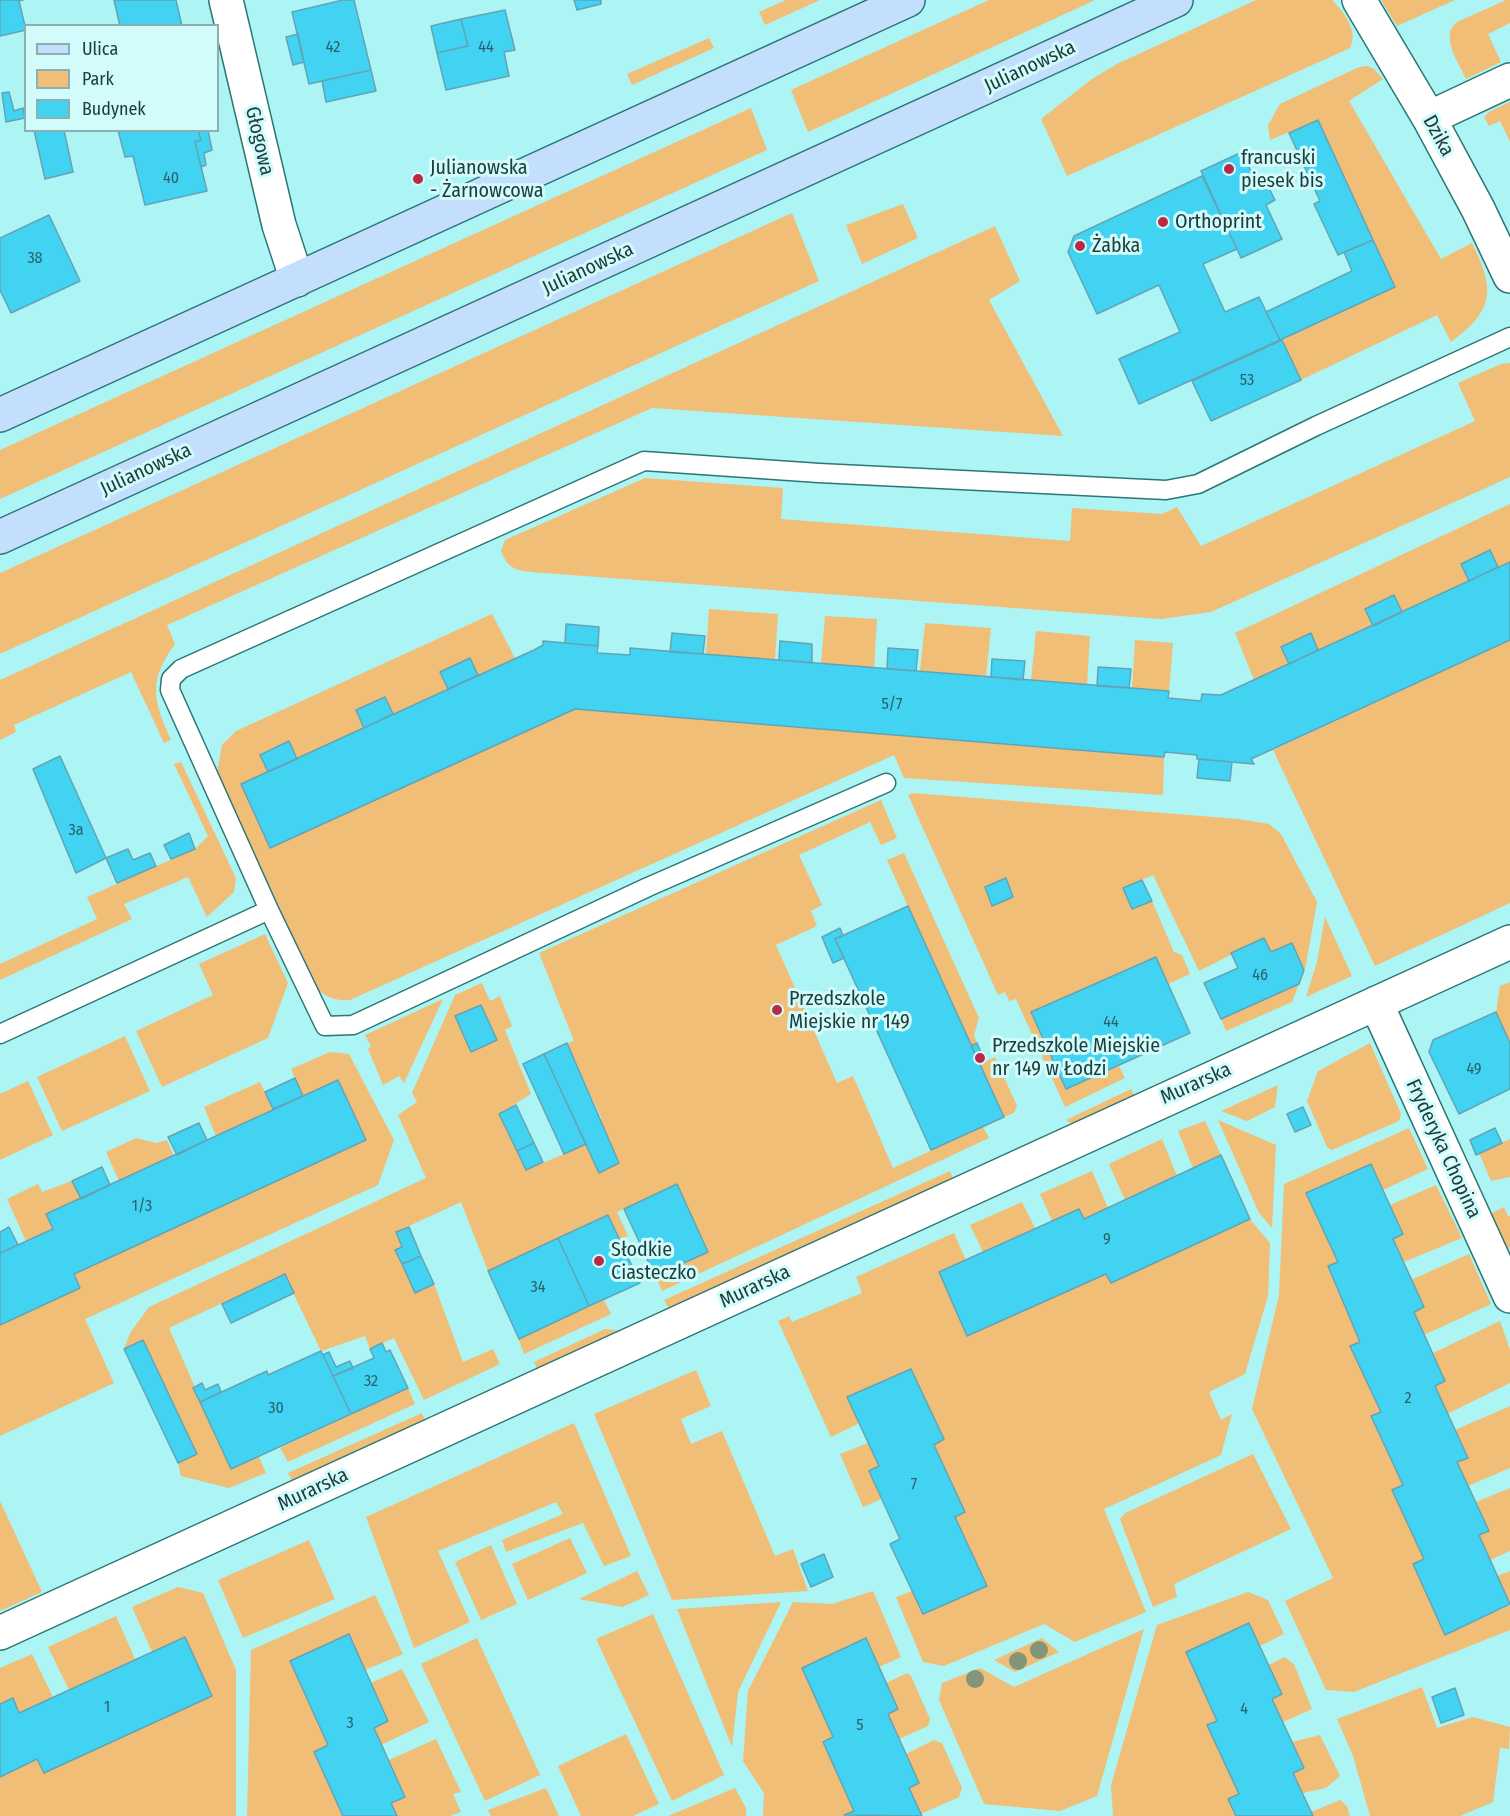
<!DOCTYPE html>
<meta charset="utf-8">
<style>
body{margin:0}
#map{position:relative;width:1510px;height:1816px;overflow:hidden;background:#acf5f4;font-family:"Fira Sans Condensed",sans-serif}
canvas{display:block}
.legend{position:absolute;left:24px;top:24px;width:195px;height:108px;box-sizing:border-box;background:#d2fcfc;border:2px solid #8bb0b0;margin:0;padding:8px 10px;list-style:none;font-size:18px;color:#203d3d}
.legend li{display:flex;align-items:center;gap:12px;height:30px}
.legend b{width:30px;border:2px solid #8bb0b0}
</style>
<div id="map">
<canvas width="1510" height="1816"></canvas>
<ul class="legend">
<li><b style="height:8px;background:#c4defe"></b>Ulica</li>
<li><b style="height:16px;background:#f0be76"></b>Park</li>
<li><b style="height:16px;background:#43d3f2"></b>Budynek</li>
</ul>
</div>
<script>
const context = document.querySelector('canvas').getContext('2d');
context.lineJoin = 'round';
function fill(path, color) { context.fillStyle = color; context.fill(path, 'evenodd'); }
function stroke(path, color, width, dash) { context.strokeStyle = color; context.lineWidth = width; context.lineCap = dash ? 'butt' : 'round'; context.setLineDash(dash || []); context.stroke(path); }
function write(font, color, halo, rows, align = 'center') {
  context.font = font + ' "Fira Sans Condensed",sans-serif'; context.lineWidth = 6; context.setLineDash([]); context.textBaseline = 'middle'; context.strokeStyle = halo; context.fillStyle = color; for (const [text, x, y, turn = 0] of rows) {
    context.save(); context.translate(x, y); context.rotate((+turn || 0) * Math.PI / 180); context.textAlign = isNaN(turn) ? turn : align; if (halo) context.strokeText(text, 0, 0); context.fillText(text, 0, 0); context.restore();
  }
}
fill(new Path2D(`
 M786,0h34l-55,25 -6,-13z
 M989,0h106l-287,132 -17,-42z
 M1256,0h76c12,12 27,31 18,48l-283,128 -26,-57 51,-40 25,-15z
 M1381,0h74l-58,26z
 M1506,0h4v23l-22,11 13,28 -35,17c-7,-16 -27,-43 -9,-57z
 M709,38l5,10 -82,37 -5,-11z
 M1367,66l7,3 9,10 -34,22 92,158 31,-16c23,46 23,67 -21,99l-14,-27 -136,65 -19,-40 112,-53 -76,-167 -48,20 -2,-15 12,-21 79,-37z
 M1510,102v40l-10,-21 -11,5 -5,-9 5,-5z
 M751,108l16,42 -767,349v-49z
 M903,204l15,34 -56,26 -16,-39z
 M792,213l27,68 -819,373v-81z
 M995,226l25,55 -31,19 74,136 -411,-28 -485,217 8,19c-27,37 -22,56 -4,96l-7,3 -33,-71 -117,53 2,7 -16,8v-60z
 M1510,363v114l-299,135 -50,7 -630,-47c-17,-2 -24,-5 -30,-21l4,-11 140,-62 138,10 -2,31 289,22 2,-33 90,6 15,-7 24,39 274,-125 -17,-38 43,-19z
 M1510,504v58l-12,5 -8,-16 -29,13 8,17 -67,31 -8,-17 -29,14 8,17 -55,24 -7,-16 -30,14 8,16 -35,16 -19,-47z
 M709,609l69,5 -3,46 -69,-5z
 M492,614l23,44 -37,17 -9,-17 -29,14 8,17 -55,25 -8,-17 -29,13 8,18 -67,31 -8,-18 -29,13 8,18 -27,12 29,64 305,-139 589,48 -1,38 -259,-17 -10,-23 -544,245c-14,1 -22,-2 -33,-11l-100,-216 5,-28 14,-14z
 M825,616l52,3 -3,49 -53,-4z
 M925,623l66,5 -5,48 -66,-5z
 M1036,631l54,5 -3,49 -56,-5z
 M1135,640l38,3 -4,48 -37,-3z
 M1510,640v263l-135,63 -102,-216z
 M181,762l55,116 -2,14 -27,25 -19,-40 -64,27 8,15 -132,61v-16l97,-45 -10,-22 108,-48 13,-13 -34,-72z
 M913,793l326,26 30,5 12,10 36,68 -12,68 -13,-27 -21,9 -7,-14 -65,33 -46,-96 -29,13 8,21 20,-8 22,51 8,3 8,19 -22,10 -102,105 53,-23 6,12 -60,29 -49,-108 -7,2 -4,-9 -7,3 -90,-200zM1006,879l7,18 -21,9 -7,-19z
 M881,800l16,38 -16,7 -11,-23 -71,33 23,50 -11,6 6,15 -41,19 61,138 16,-7 40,92 90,-41 6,11 -327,153 -7,-15 53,-25 -32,-66 -59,27 11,24 -8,3 -12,-24 -120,56 -27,-69 -65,30 6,15 -6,3 19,43 19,-9 29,78 30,-13 7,15 -76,36 -30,-62 -24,11 -5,-13 -44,15 -37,-77 -115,54 62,141 28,-12 7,16 -37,15 -48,-12 -3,-13 19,-9 -54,-113 -19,8 6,-16 19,-26 277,-129 -28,-63 19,-13 -5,-9 43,-98 27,-12 8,18 10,-5 12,30 -7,4 26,64 -32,20 27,56 38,-16 38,-34 -35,-77 7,-2 -35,-88zM480,1005l17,35 -26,12 -16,-35z
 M904,853l75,165 -5,17 3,8 -6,3 -84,-186z
 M1325,917l27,59 -46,21 11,-35z
 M265,934l23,49 -20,55 -106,49 -26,-56 77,-36 -14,-31z
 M1510,982v61l-14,-31 4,-26z
 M1299,984l-7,18 -66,29 -5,-12z
 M443,999l-39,84 -5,-7 -16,9 -15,-36 3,-3 -6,-11z
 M125,1036l25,55 -88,40 -25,-54z
 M1370,1043l31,71 -2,7 -67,29 -5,-3 -20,-46 11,-30z
 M330,1052l19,2 45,86 -16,45 -293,134 29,64 -114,53v-111l79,-37 -5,-14 291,-134 -62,-44 -12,-27z
 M995,1057l22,49 -3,7 -10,4 -24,-53z
 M28,1081l25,54 -53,25v-66z
 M260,1082l13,27 -57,27 -12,-29z
 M1278,1085l-3,22 -28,14 -26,-10z
 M1131,1089l4,8 -61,28 -8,-5z
 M1218,1120l58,25 -4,83 -13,-15z
 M1205,1121l16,34 -28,13 -15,-37z
 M1409,1128l19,41 -45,21 -13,-26 -64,29 32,69 -10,5 32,75 -10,4 31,66 -10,5 32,68 -11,5 32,69 22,76 64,-30 -13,-29 13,-5v59l-156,62 -28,-2 -41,-89 48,-23 -81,-169 27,-114 5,-111z
 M136,1138l20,5 11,-3 7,16 -55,25 -13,-29z
 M1162,1139l15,37 -52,24 -16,-36z
 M1510,1139v38l-19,4 -12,-28z
 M950,1171l4,10 -285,128 -5,-9z
 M1092,1171l16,37 -24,11 -32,2 -12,-27z
 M72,1181l9,18 -35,15 7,15 -27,12 -19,-42 31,-15 4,8z
 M1436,1185l26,53 -58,24 -11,-23 10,-5 -13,-29z
 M1022,1202l13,26 -52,24 -13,-27z
 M1504,1207l4,9h2v32l-6,3 -14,-37z
 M1250,1219l20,24 -2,53 -23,78 -36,18 12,28 11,-6 -11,41 -117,54 42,103 -71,30 -31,-18 -100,42 -21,-4 -27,-65 16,-6 11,23 63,-28 -31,-69 10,-5 -31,-67 10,-6 -33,-70 -62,30 11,24 -29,14 -53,-116 11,-5 3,6 70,-29 -6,-16 98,-44 12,27 -27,12 29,64 138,-62 5,9z
 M1469,1254l22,50 -67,31 -10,-23 10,-5 -13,-27z
 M604,1300l7,14 -87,40 -6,-16z
 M1500,1321l10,29v33l-63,31 -12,-28 10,-5 -12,-28z
 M605,1329l16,2 -84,38 -3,-7z
 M696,1370l15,36 -30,13 10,25 31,-13 53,125 18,-7 15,42 -136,9 -78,-186z
 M408,1388l7,16 -127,58 -8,-14z
 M1510,1406v62l-42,18 -11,-24 10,-4 -12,-28z
 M422,1413l3,7 -133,61 -4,-8z
 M574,1423l57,133 -27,10 -21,-43 -77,29 -4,-12 61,-26 -7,-12 -118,49 32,71 -56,26 -48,-131z
 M868,1443l11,23 -10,5 12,28 -18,8 -23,-53z
 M1253,1454l38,75 -117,55 3,13 -24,10 -33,-88 5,-6z
 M1510,1488v63l-20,9 -11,-25 10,-5 -13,-28z
 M0,1501l42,91 -42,19z
 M570,1538l17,35 -59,27 -16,-36z
 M309,1540l26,59 -92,39 -25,-58z
 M491,1545l26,59 -36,16 -26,-58z
 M637,1571l12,24 -27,12 -43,-8z
 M178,1587l25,6 33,77v146h-236v-39l37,-18 7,14 168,-77 -27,-59 -33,15 -20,-45z
 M873,1591l28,66 -22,10 -13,-28 -64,29 31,69 -10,5 31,69 -9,5h-82l1,-23 -21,-32 5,-70 45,-89 39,2z
 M1248,1592l20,8 16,34 -24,12 -11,-22 -63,28 31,69 -10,4 32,69 -11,5 8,17h-123l-2,-31 46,-160z
 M375,1595l28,59 -38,16 -16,-36 -59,27 38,84 -14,7 29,64h-96l4,-166z
 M781,1602l-43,90 -6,55 -55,-138z
 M653,1614l71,161 -52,26 -76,-162z
 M116,1616l19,43 -66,31 -21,-43z
 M1144,1629l-47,167 -37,15 -76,-7 -45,-104 3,-17 38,-15 34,19z
 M477,1638l63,137 -55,26 -64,-137z
 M1042,1638l17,14 -44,20 -21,-12z
 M32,1654l21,43 -34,16 -7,-15 -12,6v-36z
 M1284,1657l10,7 18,45 -29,13 -11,-23 10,-5 -13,-29z
 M402,1669l27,53 -48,23 -7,-17 14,-8 -17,-37z
 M907,1673l4,3 19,43 -2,7 -29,13 -11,-25 10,-5 -12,-26z
 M1422,1687l15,41 36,-11 37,10 -1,22 -9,-1 -7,54 -33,14h-90l-17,-60 -16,-37z
 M626,1734l33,70 -26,12h-52l-23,-50z
 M1320,1735l20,41 -14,12 -23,5 -10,-20 -1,-31z
 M436,1739l25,53 -8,2 8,18 -11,4h-53l-6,-13 14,-7 -16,-36z
 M934,1740l8,3 20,45 -3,9 -38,17 -12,-26 10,-5 -13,-29z
 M546,1788l13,28h-68l-3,-6z
 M735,1788l11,20v8h-78z
 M1340,1800l7,6 3,10h-37l-2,-4z`), '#f0be76');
const building = new Path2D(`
 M0,0h23l-4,1 7,29 -26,6z
 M114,0h62l6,26h-62z
 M343,0h11l17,70 -62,14 -17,-72z
 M574,0h27v4l-24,6z
 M505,10l10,40 -11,2 5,24 -63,14 -9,-37 31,-7 -7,-27z
 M461,19l7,27 -31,7 -6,-27z
 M298,34l6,28 -11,3 -7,-28z
 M371,70l5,21 -50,11 -4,-21z
 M9,92l5,19 9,-3 2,10 -19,4 -4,-29z
 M1318,120l55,120 -35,15 -24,-51 6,-3 -31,-68z
 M34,130h30l9,42 -28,7z
 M118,130h80l3,10 -6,2 12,49 -62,14 -12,-49 -8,1z
 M198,130h10l4,20 -8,3 2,12 -5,2 -6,-25 6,-2z
 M1242,152l16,34 8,-4 9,18 -9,5 16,34 -41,19 -40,-87z
 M1202,176l35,73 -34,15 22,48 34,-15 21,43 -141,64 -20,-45 61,-27 -21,-47 -62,29 -29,-62 6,-16z
 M49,215l31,66 -69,32 -11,-23v-52z
 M1373,240l22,47 -115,53 -14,-28 86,-41 -8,-19z
 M1282,340l19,40 -90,41 -19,-40z
 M1490,550l8,17 -29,14 -8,-17z
 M1510,562v78l-259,119 3,5 -57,-5v-4l-32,-3 -1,5 -589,-48 -305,139 -29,-64 293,-134 9,-5v-4l55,5 -1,7 33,2v-7l73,6 466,37 -1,7 33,3 1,-7 19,1z
 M1394,595l8,17 -29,14 -8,-17z
 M566,624l33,3 -1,19 -33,-3z
 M672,633l33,3 -2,18 -33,-2z
 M1311,633l7,17 -29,14 -8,-17z
 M780,641l32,3v19l-33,-3z
 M888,648l30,2 -2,21 -29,-2z
 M470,658l8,17 -30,14 -8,-17z
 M992,659l33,2 -2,19 -32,-3z
 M1098,667l33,2 -2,19 -32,-2z
 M385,697l8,17 -29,14 -8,-18z
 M289,741l8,18 -29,13 -8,-17z
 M60,756l46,102 -30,15 -43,-104z
 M1199,759l33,3 -2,19 -33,-3z
 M189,833l6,16 -24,10 -7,-14z
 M128,849l5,11 17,-7 6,13 -39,17 -11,-25z
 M1006,878l7,19 -21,9 -7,-19z
 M1142,880l10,21 -20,8 -9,-21z
 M908,906l96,211 -73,33 -96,-211z
 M840,928l3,8 -8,3 9,19 -11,5 -11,-26z
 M1264,938l7,14 21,-9 12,27 -5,14 -78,35 -17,-36 34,-15 -7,-15z
 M1156,957l34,76 -124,56 -35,-77z
 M481,1005l16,35 -26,12 -16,-36z
 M1496,1012l14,31v46l-51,25 -30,-62 4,-12z
 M567,1043l52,120 -20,10 -55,-119z
 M977,1043l8,19 -5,2 -9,-18z
 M544,1054l42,90 -22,10 -41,-90z
 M295,1078l8,18 -30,13 -8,-17z
 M338,1080l28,60 -292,134 6,14 -80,37v-72l53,-24 -7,-15z
 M516,1105l18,38 -17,8 -18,-37z
 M1303,1107l8,18 -16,7 -8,-18z
 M199,1123l8,17 -30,15 -9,-18z
 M1495,1128l7,15 -26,12 -6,-15z
 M534,1143l9,19 -17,8 -9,-19z
 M1221,1155l29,64 -139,64 -5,-9 -139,62 -28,-64 140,-63 5,10z
 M1371,1164l32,70 -10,5 31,68 -10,5 31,69 -10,5 33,72 -11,4 32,69 -10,4 31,69 -65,31 -32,-71 11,-5 -32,-69 11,-5 -32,-69 10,-4 -31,-66 10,-4 -32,-76 10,-4 -32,-69z
 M102,1167l8,18 -29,14 -9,-18z
 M677,1184l31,68 -53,24 -31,-67z
 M608,1215l32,68 -51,23 -31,-68z
 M9,1227l9,18 -18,8v-21z
 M409,1227l12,29 -19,8 -7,-14 7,-3 -6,-15z
 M558,1238l31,68 -70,33 -31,-68z
 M421,1256l13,28 -19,9 -13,-29z
 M285,1274l9,19 -63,30 -9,-19z
 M143,1340l54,114 -19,9 -54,-114z
 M382,1343l4,9 4,-2 18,38 -57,26 -18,-38 41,-18 -4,-9z
 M321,1351l30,63 -120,55 -31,-67 67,-31 1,4z
 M329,1352l7,15 14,-6 3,7 -20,8 -10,-21z
 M911,1369l33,70 -10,6 31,67 -10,5 32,69 -64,28 -33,-70 10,-5 -31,-68 10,-5 -32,-69z
 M202,1383l3,7 13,-6 3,8 -21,10 -7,-14z
 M824,1554l9,23 -22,10 -10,-23z
 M1249,1623l33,71 -10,5 32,69 -11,5 20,43h-77l-8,-17 11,-5 -32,-69 10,-4 -31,-69z
 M349,1634l39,87 -14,7 31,69 -14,6 6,13h-54l-29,-64 14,-7 -38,-84z
 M185,1637l27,59 -168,77 -7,-14 -37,18v-73l13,-6 6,15z
 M866,1638l32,71 -10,5 31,69 -10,5 13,28 -78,-1 10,-4 -31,-69 10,-5 -31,-69z
 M1455,1688l9,27 -23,8 -9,-26z`);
fill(building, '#43d3f2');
stroke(building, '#62a4b5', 1.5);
const lane = new Path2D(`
 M886,783l-238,104 -295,138 -28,1 -56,-116 -99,-220 1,-11 10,-10 463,-208 175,12 347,17 32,-6 118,-58 194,-89
 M0,1034l269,-124`);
const street = new Path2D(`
 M226,0l53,225 18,55
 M1359,0l70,118 49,91 32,67
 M1429,118l81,-38
 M1376,1003l134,293
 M0,1633l1510,-691`);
const secondary = new Path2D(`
 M0,415l908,-415
 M0,537l1176,-537`);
stroke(lane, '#2c7676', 21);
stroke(street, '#2c7676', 36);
stroke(secondary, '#2c7676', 36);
stroke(lane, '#fff', 18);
stroke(street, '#fff', 33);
stroke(secondary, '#c4defe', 33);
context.fillStyle = '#839479';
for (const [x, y] of [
 [1039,1650],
 [1018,1661],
 [975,1679]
]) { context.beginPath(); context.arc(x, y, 9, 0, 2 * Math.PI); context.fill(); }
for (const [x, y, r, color] of [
 [1229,169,6,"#ba2946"],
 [418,179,6,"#ba2946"],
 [1163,222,6,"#ba2946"],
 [1080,246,6,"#ba2946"],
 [777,1010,6,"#ba2946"],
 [980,1058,6,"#ba2946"],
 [599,1261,6,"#ba2946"]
]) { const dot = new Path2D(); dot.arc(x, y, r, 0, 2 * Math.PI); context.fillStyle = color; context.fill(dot); stroke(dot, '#d2fcfc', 2); }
write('16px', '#29626a', null, [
 ["42",333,48],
 ["44",486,48],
 ["40",171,179],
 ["38",35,259],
 ["53",1247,381],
 ["5/7",892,705],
 ["3a",76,831],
 ["46",1260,976],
 ["44",1111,1023],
 ["49",1474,1070],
 ["1/3",142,1207],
 ["9",1107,1240],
 ["34",538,1288],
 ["32",371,1382],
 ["2",1408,1399],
 ["30",276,1409],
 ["7",914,1485],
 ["1",107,1708],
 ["4",1244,1710],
 ["3",350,1724],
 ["5",860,1726]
]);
write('20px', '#203d3d', '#d2fcfc', [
 ["Julianowska",1030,67,-25],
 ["Dzika",1438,136,61],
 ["Głogowa",259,141,77],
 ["Julianowska",588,269,-25],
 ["Julianowska",146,470,-25],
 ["Murarska",1196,1084,-24],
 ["Fryderyka Chopina",1443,1149,65],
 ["Murarska",755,1287,-25],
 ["Murarska",313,1490,-25]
]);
write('20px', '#203d3d', '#d2fcfc', [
 ["francuski",1241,158],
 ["piesek bis",1241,181],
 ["Julianowska",430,168],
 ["- Żarnowcowa",430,191],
 ["Orthoprint",1175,222],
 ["Żabka",1092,246],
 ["Przedszkole",789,999],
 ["Miejskie nr 149",789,1022],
 ["Przedszkole Miejskie",992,1046],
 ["nr 149 w Łodzi",992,1069],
 ["Słodkie",611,1250],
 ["Ciasteczko",611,1273]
], 'left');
</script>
